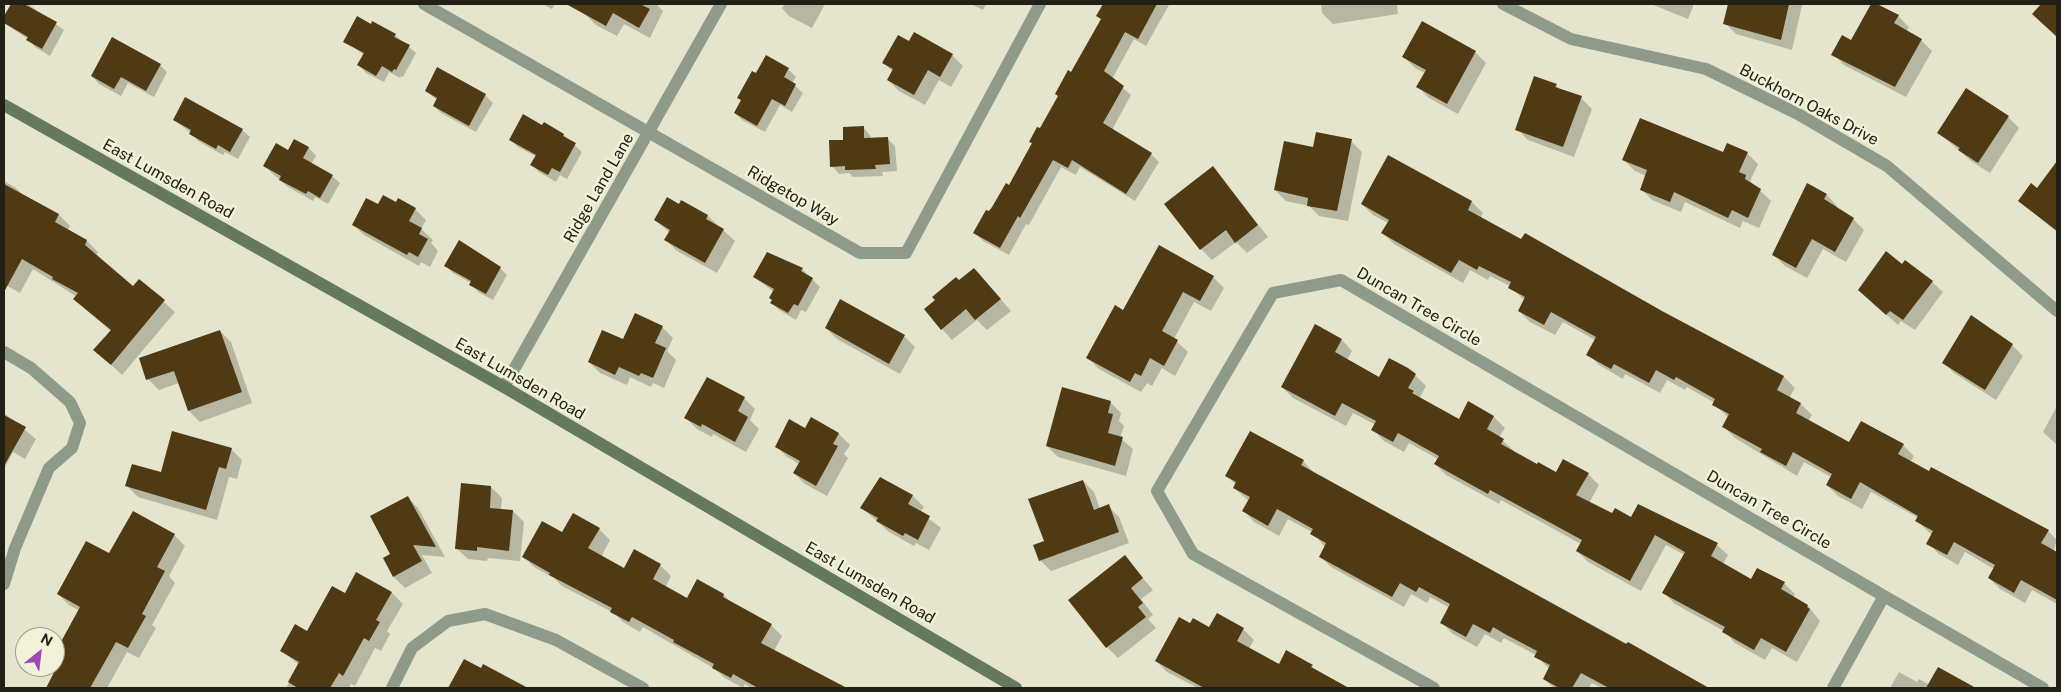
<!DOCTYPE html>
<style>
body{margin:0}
#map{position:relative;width:2061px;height:692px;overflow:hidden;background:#e4e5cc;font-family:"Public Sans",sans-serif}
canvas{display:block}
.frame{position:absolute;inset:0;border:5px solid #202017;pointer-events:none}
.north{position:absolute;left:15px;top:627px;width:50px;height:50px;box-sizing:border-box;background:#f1f2d9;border:1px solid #9d9e8b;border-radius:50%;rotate:29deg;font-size:14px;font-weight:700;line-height:20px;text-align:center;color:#202017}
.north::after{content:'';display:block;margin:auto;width:18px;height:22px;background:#9d49b7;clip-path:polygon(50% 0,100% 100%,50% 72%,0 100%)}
</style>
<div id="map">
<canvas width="2061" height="692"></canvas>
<div class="frame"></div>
<div class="north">N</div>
</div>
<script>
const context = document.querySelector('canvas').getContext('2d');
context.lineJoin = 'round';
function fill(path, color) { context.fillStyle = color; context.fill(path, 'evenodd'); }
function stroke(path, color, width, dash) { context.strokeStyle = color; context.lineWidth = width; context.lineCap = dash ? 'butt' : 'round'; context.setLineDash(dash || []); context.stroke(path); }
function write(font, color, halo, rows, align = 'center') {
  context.font = font + ' "Public Sans",sans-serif'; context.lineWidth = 5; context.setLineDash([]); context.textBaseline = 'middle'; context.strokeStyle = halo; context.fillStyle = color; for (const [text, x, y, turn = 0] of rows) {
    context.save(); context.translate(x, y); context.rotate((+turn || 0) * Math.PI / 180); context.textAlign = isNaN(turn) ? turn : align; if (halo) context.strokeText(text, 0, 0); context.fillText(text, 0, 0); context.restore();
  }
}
fill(new Path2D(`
 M12,4h16l36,26 -14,26 -15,-9 -7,-8 -24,-16z
 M542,4h13l-3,5z
 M591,4h65l7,7 -13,27 -26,-14 -7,12 -21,-11 -11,-11z
 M785,4h40l-13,24 -23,-12 -7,-8z
 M971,4h15l-3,6z
 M1105,4l64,1 -23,41 -12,-7 -22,40 19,16 -19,35 39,24 8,8 -24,39 -55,-34 -4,8 -15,-8 -32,58 -3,-1 -17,31 -26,-14 -8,-8 34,-47 24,-42 -3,-2 11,-12 61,-110 -4,-4z
 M1321,4h76l1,10 -65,10 -11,-11z
 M1651,4h43l-6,15z
 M1729,4h72l1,1 -10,45 -56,-16 -11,-11z
 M1872,4l26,12 11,11 -3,5 15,8 11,11 -26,46 -62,-32 -11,-11 18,-13z
 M395,35l21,18 -13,24 -2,-1 -1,2 -11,-6 -5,10 -18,-9 -7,-8 5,-10 -19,-14z
 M909,42l43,13 11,11 -12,21 -12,-7 -14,25 -26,-14 -11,-11 5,-8 -9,-9z
 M1475,52l11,11 -28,51 -29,-16 -11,-11 7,-14 -10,-5 -11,-11z
 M766,57l22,12 8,8 -4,6 11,10 -11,19 -12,-7 -15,27 -23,-12 -7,-7 7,-12 -3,-3z
 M160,65l7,7 -13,25 -26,-14 -7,13 -22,-12 -7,-8z
 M1556,85l5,6 20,7 11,11 -18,48 -46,-17 -11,-11z
 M426,91l59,4 8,8 -17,29 -35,-19 -7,-7 3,-6z
 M2008,117l11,11 -29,45 -19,-12 -33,-29z
 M174,120l68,10 8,7 -12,22 -13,-7 -2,3 -25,-14 -7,-8z
 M543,127l21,8 18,17 -15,27 -7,-4 -4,7 -17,-10 -7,-7 5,-8 -19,-10 -7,-7z
 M863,127l7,8 1,4h17l7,7 2,25 -15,1 1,4 -30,1 -4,-4 -10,1 -7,-8 13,-25z
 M295,141l14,7 7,8 -5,8 21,12 8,7 -12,21 -13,-7 -2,4 -25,-14 -24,-21 25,-15z
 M1351,141l11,11 -14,69 -29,-5 -10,-10 -23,-5 -11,-11 39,-41z
 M1724,153h23l11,11 -8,17 21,20 -12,27 -16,-7 -3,7 -55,-26 -4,10 -29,-12 -11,-11 5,-13 -11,-5 -11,-11z
 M1389,157l83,45 11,11 -3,5 304,159 11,11 -6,10 12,6 11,11 -4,6 42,23 53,1 11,11 -4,6 138,69 9,9 -4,12 4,2v50l-25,-14 -7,13 -25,-14 -11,-11 5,-9 -29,-17 -7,13 -19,-11 -11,-11 4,-8 -15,-14 1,-2 -3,-3 -44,-24 -9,17 -24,-13 -11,-11 4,-8 -27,-15 -7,14 -62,-38 -11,-11 5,-9 -15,-14 1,-1 -28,-16 -2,3 -18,-10 -7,13 -35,-19 -2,5 -24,-14 -11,-11 7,-14 -32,-18 -8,13 -25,-13 -11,-11 6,-10 -15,-15 -20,-10 -2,4 -18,-10 -7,13 -69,-39 -11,-11 5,-10 -15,-8 -11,-11z
 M2057,163v69l-37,-31 17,-11z
 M1213,168l55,69 -21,16 -11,-11 -24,18 -11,-11z
 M4,181l12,7 9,9 34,18 11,11 -3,5 20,10 11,11 -2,4 37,32 6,-8 36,32 -53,63 -27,-25 16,-19 -25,-21 -9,-13 -44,-28 -13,24 -16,-9z
 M1827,195l10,11 -1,2 17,11 11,11 -18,32 -23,-13 -16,29 -22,-12 -11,-11z
 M682,202l26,14 27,25 -18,32 -40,-22 -11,-11 4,-7 -15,-13 25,-14z
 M396,204l19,5 11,11 -5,9 12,11 -2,3 7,8 -8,16 -9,-5 -2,4 -55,-31 -11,-11 26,-18z
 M446,266l54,2 7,7 -14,25 -15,-8 -7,-9 -18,-10z
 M1902,266l30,16 11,10 -28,38 -14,-9 -3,4 -39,-35z
 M802,269l18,18 -14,25 -5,-2 -5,10 -17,-10 -7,-7 2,-11 -20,-15z
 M974,269l37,42 -24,19 -10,-10 -25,20 -10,-11 17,-47z
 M1213,277l11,11 -13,23 -17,-9 -20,37 14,13 -13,24 -13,-8 -10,18 -5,-3 -6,9 -42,-23 -11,-11 36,-47z
 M1972,316l40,29 11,11 -27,44 -42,-27 -11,-11z
 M662,327l11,11 -6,13 9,9 -12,28 -11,-5 -2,4 -21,-10 -3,8 -27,-12 -11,-11 34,-21z
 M826,328l78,8 11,11 -15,27 -63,-35z
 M220,331l11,11 21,61 -52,19 -11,-11 -10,-28 -20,7 -11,-11z
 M1342,340l10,11 -5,9 33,18 35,-3 11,11 -7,13 40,22 10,-18 25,14 11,11 -6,9 15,14 -1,1 43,22h32l11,11 -10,18 23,12 19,4 8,-14 78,40 11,10 -5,9 29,16 32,3 11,11 -2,4 15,8 12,15 -23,41 -25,-14 -7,12 -30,-17 -11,-12 -49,-27 -11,-11 21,-38 -19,-10 -25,46 -53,-29 -11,-11 4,-7 -80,-44 -2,4 -53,-29 -11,-11 3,-5 -29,-16 -5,9 -20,-11 -11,-11 3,-5 -23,-12 -7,13 -53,-28 -11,-11z
 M744,398l11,11 -5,11 9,9 -13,23 -33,-18 -1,3 -15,-8 -11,-11z
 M1110,402l11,11 -2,8 5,5 -4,12 13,11 -7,27 -68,-19 -11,-11z
 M2057,406v39l-14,-13z
 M4,413l32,26 -11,20 -12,-7 -9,17z
 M811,419l28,15 11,11 -6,9 4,4 -21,38 -22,-12 -11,-11 5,-9 -12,-7 -11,-11 29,-16z
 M1251,432l52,29 11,12 394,215h-106l-10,-5 -3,5h-35l-10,-9 5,-10 -13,-14 -32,-17 -3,5 -16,-9 -8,13 -24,-13 -11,-11 8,-15 -20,-11 -3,6 -16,-9 -7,13 -73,-40 -11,-11 5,-9 -13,-15 -24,-13 -9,17 -25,-14 -10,-11 5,-10 -15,-13 2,-3 -9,-9z
 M231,449l11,11 -5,19 -8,-2 -12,43 -79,-23 -11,-11z
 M1083,481l11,11 6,17 8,-3 11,11 10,26 -78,28 -11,-11 5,-18z
 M491,487l11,11 -1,12 12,1 11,11 -4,39 -32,-3 -1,3 -19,-2 -12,-11z
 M913,496l11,11 -4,5 21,16 -12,22 -13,-7 -2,3 -25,-14 -27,-24z
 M407,497l11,11 27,49 -23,-2 10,18 -27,15 -11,-11 -9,-18 7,-4z
 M599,529l11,11 -9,17 23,13 36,-5 11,11 -6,12 22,12 37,-5 7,8 40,22 11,11 -8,15 70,37h-93l-6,-4 -2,4 -18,-10 -10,-9 -72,-42 -3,5 -17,-10 -9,-9 -52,-27 -8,-8 -20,-11 -11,-11 40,-22z
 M174,535l11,11 -16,30 6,7 -23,42 4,3 -17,30 -12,-6 -20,36h-59l17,-34 -4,-4 19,-39 -11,-6 -11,-11 52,-39z
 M1124,557l29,33 -12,9 12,16 -5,4 8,9 -38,30 -11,-11z
 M392,593l11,11 -16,27 3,3 -9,17 -6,-3 -20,38 -4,-2 -2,4h-63l13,-23 -17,-14 26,-18 37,-39z
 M1210,628l33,1 11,11 -5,9 30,17 8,-14 59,36h-148l-31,-16 -11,-11z
 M465,661l16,9 2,-5 42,23h-75z
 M1899,672l18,10 2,-3 11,6 33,-3 6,6h-79z`), '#0003');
fill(new Path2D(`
 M11,4h13l33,18 -15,27 -16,-9 2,-3 -24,-14v-7z
 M566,4h74l10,5 -11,19 -26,-15 -7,13z
 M1103,4h54l-19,35 -13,-7 -21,39 20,15 -21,37 49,30 -26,41 -54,-34 -4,8 -15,-8 -33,58 -2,-2 -18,32 -27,-15 13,-23 3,1 3,-4 14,-24 3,2 23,-42 -3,-1 8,-15 3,1 18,-32 -3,-2 13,-24 3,2 30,-53 -5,-3z
 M1728,4h61l-8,36 -58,-16z
 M1871,4h6l22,11 -5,8 28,16 -27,48 -64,-32 11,-20 9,5z
 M2041,4h16v33l-25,-23z
 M357,16l14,8 1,-3 24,13 -2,3 16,8 -14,25 -2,-1 -2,3 -10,-6 -6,10 -19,-11 7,-12 -21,-11z
 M1422,21l54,30 -29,53 -31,-17 10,-17 -24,-13z
 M914,32l39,22 -13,23 -12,-7 -14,25 -27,-15 6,-11 -11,-6 16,-28 11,6z
 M112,37l49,27 -15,27 -25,-14 -7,12 -23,-13z
 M766,55l23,13 -5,9 12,7 -11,22 -13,-7 -15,27 -23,-13 7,-13 -4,-2 15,-27 4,2z
 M437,67l49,27 -17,32 -36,-20 4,-8 -12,-7z
 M1534,76l23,8 -2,3 27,9 -19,51 -48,-17z
 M1966,88l43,28 -31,47 -20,-13 2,-2 -23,-15z
 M185,97l58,32 -13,23 -12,-7 -2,4 -27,-15 2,-4 -18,-10z
 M523,114l19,11 2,-3 20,12 -1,2 13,7 -16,29 -8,-4 -4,7 -18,-10 6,-10 -27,-15z
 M1640,118l83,34 4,-9 21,9 -9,20 7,3 -1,4 16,10 -13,29 -16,-8 -4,8 -54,-26 -4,10 -30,-12 7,-20 -25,-10z
 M864,126v12l24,-1 2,27 -15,1 1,4 -31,1v-4l-15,1 -1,-27h14v-13z
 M1316,132l36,7 -15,72 -30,-5 1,-8 -34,-8 10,-49 29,6z
 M294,139l15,8 -6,11 30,17 -13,23 -12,-7 -2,3 -27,-14 2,-4 -18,-10 13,-23 12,7z
 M1388,155l84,46 -4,9 53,29 4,-6 137,78 122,65 -7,14 24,13 -5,10 53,29 12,-21 43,23 -6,10 31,17 2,-4 118,63 -8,13 16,9v48l-36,-20 -7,13 -26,-15 7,-13 -41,-23 -7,13 -21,-11 7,-13 -18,-10 3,-5 -58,-34 -9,17 -25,-14 6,-11 -39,-22 -7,14 -26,-14 2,-3 -40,-22 7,-13 -17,-9 3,-6 -39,-22 -2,3 -18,-10 -7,13 -35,-19 -3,5 -25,-14 10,-18 -45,-25 -7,13 -26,-14 7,-14 -17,-9 3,-6 -32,-16 -2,4 -18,-10 -8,13 -70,-40 8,-13 -28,-16z
 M2057,161v70l-39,-30 13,-18 6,5z
 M1213,166l45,59 -23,18 -9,-13 -26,20 -36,-46z
 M1807,183l20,11 -3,5 30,19 -19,34 -23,-13 -16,29 -24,-13z
 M4,184l55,30 -4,8 32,18 -2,5 48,41 6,-7 26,21 -54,65 -18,-15 18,-20 -38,-31 5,-6 -26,-14 1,-2 -31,-18 -18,33z
 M383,195l13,7 2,-4 18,10 -7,13 13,7 -3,6 9,5 -10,18 -9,-5 -2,3 -55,-30 14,-27 12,6z
 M667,197l12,7 2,-4 27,15 -2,4 18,10 -19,34 -41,-23 6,-10 -16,-10z
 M459,240l42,27 -15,27 -17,-9 2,-4 -27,-15z
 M1159,245l55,31 -14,25 -17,-9 -21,39 16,9 -14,26 -14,-8 -9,18 -6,-3 -5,9 -44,-24 29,-53 8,5z
 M1886,251l16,13 3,-4 28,21 -30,39 -13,-9 -4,4 -28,-25z
 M767,252l36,16 -2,3 12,7 -15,28 -4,-2 -6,9 -18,-10 2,-3 -3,-2 5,-9 -21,-12z
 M974,268l27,31 -26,21 -9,-11 -25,21 -17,-21 11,-9 -3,-3 24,-20 3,3z
 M840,299l65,36 -16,29 -64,-36z
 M635,313l28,13 -8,17 11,5 -13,30 -12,-5 -2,3 -20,-9 -4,8 -27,-13 14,-32 21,9z
 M1971,315l42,29 -28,46 -43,-27z
 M1315,324l27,15 -7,13 44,25 10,-19 19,10 8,6 -8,14 6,3 -2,2 47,26 9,-18 26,15 -7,13 17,10 -3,5 36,20 1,-2 18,10 7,-13 26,14 -13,22 36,18 3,-5 16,9 7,-13 80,39 -7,13 40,23 6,-11 28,14 -4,7 27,16 -1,2 3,2 -24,43 -25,-14 -7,12 -32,-18 3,-5 -63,-34 23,-41 -30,-17 -25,46 -54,-30 6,-11 -92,-50 -2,4 -54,-30 5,-8 -41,-23 -5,9 -22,-12 5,-9 -34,-18 -7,13 -54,-29z
 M220,330l22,62 -54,19 -14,-40 -28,9 -7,-22z
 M707,377l38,20 -7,14 10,6 -13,25 -33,-18 -1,3 -17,-9z
 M1062,387l49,14 -3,12 5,1 -5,19 15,4 -8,29 -69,-20z
 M4,415l22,12 -22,39z
 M811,417l28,16 -6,11 5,2 -22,40 -23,-13 7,-12 -25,-14 14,-28 16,9z
 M172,431l60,17 -6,21 -7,-2 -13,43 -81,-24 7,-22 29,8z
 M1250,431l54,29 -3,5 325,179 2,-2 81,46h-100l-28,-15 -9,15h-13l-16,-9 7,-14 -16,-8 3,-6 -32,-17 -12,-7 -3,6 -17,-9 -7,13 -26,-14 10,-19 -31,-17 -3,5 -16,-9 -8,14 -73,-40 7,-14 -16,-9 3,-5 -36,-20 -9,17 -26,-15 8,-14 -17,-9 3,-6 -11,-6z
 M880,477l33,18 -5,9 22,12 -12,24 -13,-7 -2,3 -27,-15 2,-3 -18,-10z
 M1083,480l11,30 15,-6 10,28 -80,29 -6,-16 11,-4 -16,-42z
 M461,483l30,3 -1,22 23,2 -4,41 -32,-4v4l-22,-2z
 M408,496l28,51 -23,-2 9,16 -29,16 -10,-19 7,-4 -20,-38z
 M133,511l42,23 -18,33 8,4 -23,43 4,2 -18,32 -12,-6 -26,46h-44l18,-35 -7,-4 23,-42 -23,-13 29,-53 23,12z
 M573,513l27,15 -12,20 36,20 10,-19 27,15 -8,15 34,19 10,-19 27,15 -1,3 49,27 -11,19 86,45h-89l-25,-14 -2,4 -19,-10 2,-4 -41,-22 1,-2 -42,-23 -3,5 -19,-10 2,-4 -63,-33 1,-2 -28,-16 20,-36 20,11z
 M1125,555l18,23 -12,10 12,15 -5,4 8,10 -40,31 -38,-48z
 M356,572l36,20 -16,28 4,2 -11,19 -5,-3 -21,38 -4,-3 -9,15h-32l-10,-6 11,-20 -19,-11 15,-27 12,7 25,-45 13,7z
 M1217,613l27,15 -7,13 42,23 7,-14 27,15 -2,2 38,21h-145l-49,-27 24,-44 11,6 3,-5 16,9z
 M464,659l17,9 2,-4 45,24h-80z
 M1938,667l38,21h-50z`), '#503a13');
stroke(new Path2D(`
 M424,4l436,249h46l134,-249
 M1503,4l68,35 135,30 92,45 89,52 170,145
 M4,352l27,16 39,34 10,21 -8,25 -23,20 -34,80 -11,36
 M504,387l217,-383
 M1884,596l159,92
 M392,688l20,-40 36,-27 37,-7 71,26 87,48
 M1434,688l-241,-134 -36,-63 116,-198 68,-13 543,316 -51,92`), '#8e9b8a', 12);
stroke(new Path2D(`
 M4,105l500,282 512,301`), '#657860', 12);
write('16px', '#202017', '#f1f2d9', [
 ["Buckhorn Oaks Drive",1809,105,28],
 ["East Lumsden Road",168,179,29],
 ["Ridge Land Lane",599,188,-60],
 ["Ridgetop Way",793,196,30],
 ["Duncan Tree Circle",1419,307,30],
 ["East Lumsden Road",520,379,30],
 ["Duncan Tree Circle",1769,510,30],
 ["East Lumsden Road",870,583,30]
]);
</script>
